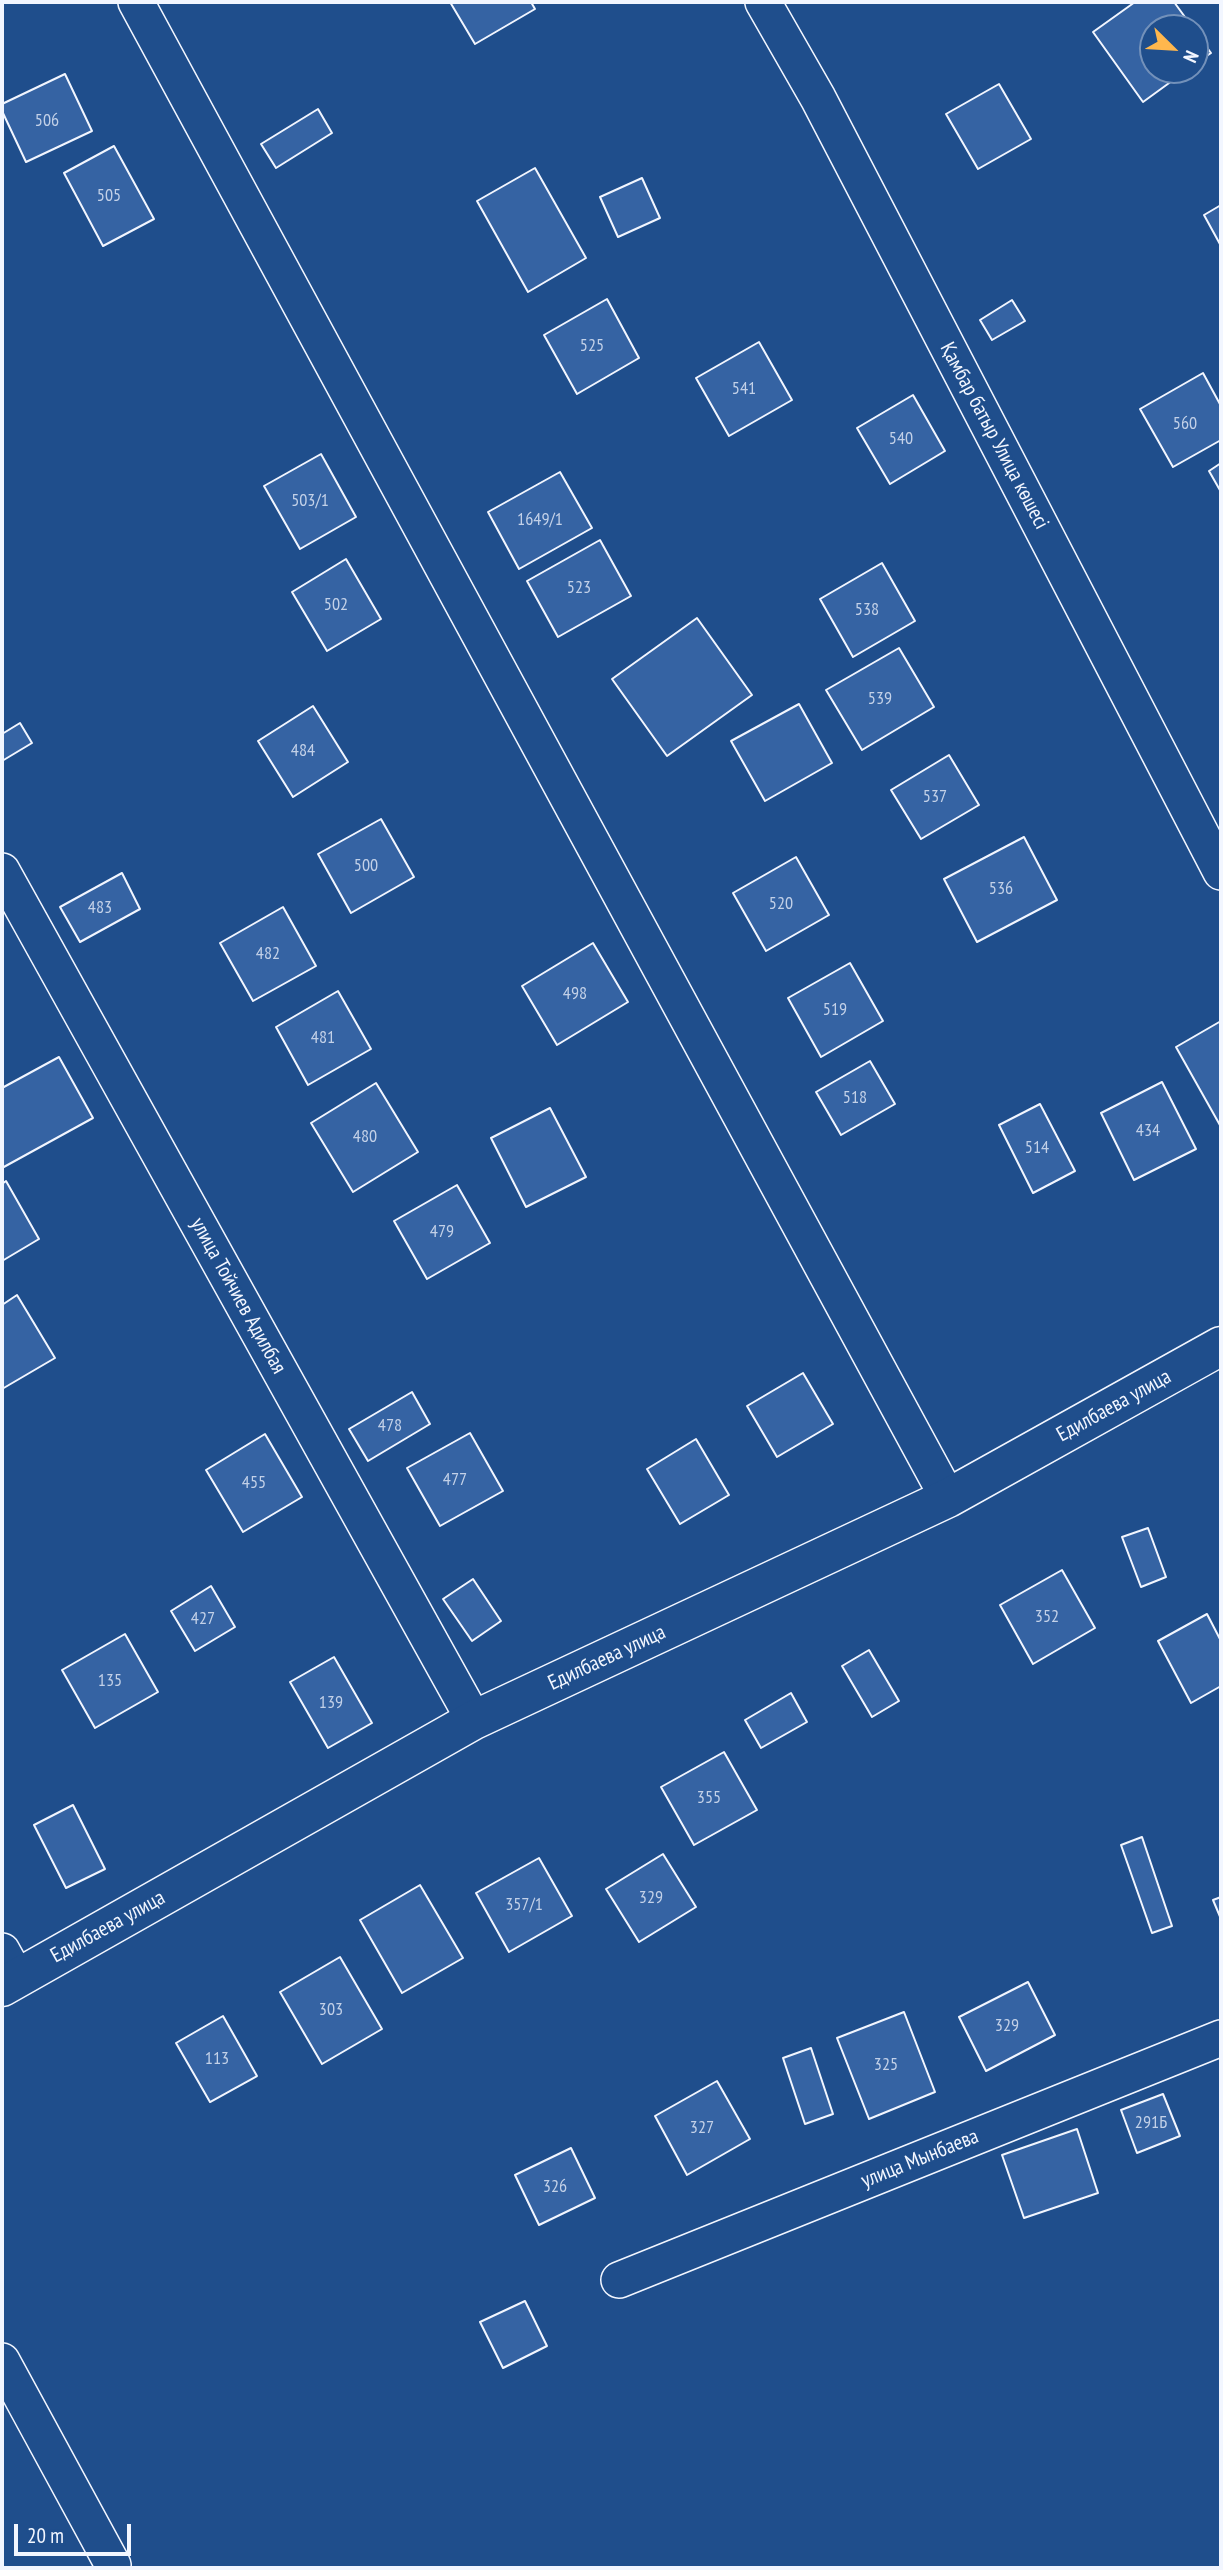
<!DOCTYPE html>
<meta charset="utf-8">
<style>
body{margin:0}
#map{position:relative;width:1223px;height:2570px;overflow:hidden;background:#1f4e8c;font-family:"PT Sans Narrow",sans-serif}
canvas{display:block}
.frame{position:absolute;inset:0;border:4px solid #f2f6ff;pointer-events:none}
.north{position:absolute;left:1139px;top:14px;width:70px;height:70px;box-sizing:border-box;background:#1f4e8c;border:2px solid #7391ba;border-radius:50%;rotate:114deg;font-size:19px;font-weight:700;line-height:28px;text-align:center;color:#f2f6ff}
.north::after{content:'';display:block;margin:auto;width:24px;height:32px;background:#ffb74d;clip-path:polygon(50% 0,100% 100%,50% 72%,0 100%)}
.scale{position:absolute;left:14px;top:2524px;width:117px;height:32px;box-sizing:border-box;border:4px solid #f2f6ff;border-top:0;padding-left:9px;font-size:21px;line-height:24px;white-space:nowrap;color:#f2f6ff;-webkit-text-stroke:5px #1f4e8c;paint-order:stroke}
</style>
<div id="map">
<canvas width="1223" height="2570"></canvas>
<div class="frame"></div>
<div class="north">N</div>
<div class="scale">20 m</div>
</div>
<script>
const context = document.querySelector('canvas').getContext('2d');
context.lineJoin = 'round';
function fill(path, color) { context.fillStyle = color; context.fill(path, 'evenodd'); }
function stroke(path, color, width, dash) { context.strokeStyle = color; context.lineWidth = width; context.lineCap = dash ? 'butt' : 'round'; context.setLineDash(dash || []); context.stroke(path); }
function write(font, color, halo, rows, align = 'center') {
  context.font = font + ' "PT Sans Narrow",sans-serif'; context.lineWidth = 5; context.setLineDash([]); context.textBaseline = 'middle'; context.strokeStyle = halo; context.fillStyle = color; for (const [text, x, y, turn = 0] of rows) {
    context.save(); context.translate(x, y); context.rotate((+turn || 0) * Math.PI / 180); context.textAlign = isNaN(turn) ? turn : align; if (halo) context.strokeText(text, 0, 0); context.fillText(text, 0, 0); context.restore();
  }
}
const building = new Path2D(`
 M450,2h81l4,7 -60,35z
 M1135,2h39l19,26h-40v42h34l-44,32 -50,-70z
 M1195,31l16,22 -16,11z
 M65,74l27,57 -66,31 -24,-51v-7z
 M999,84l32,55 -53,30 -32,-55z
 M318,109l14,24 -56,35 -15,-24z
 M114,146l40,73 -51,27 -39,-73z
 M535,168l51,90 -58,34 -51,-91z
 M642,178l18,40 -42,19 -18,-40z
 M1221,205v41l-17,-31z
 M607,299l32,59 -62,36 -33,-59z
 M1012,300l13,21 -33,19 -12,-20z
 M759,342l33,58 -63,36 -33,-58z
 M1203,373l18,33v34l-48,27 -33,-58z
 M913,395l32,56 -55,33 -33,-56z
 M321,454l35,63 -56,32 -36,-63z
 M1221,463v29l-12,-21z
 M560,472l32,56 -73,41 -31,-57z
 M600,540l31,56 -73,41 -31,-56z
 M346,559l35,60 -54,32 -35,-59z
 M882,563l33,58 -62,36 -33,-58z
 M697,618l55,77 -85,61 -55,-77z
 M899,648l35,59 -72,43 -36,-60z
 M799,704l33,59 -67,38 -34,-60z
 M313,706l35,56 -55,35 -35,-56z
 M20,723l12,20 -30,18v-27z
 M949,755l30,50 -58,34 -30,-49z
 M381,819l33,58 -63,36 -33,-59z
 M1024,837l33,63 -80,42 -33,-63z
 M796,857l33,58 -63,36 -33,-58z
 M122,873l18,36 -60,33 -20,-35z
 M283,907l33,59 -63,35 -33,-58z
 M593,943l35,59 -71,43 -35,-59z
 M850,963l33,58 -62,36 -33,-59z
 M338,991l33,58 -63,36 -32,-58z
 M1221,1021v106l-45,-80z
 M59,1057l34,61 -91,50v-80z
 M870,1061l25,43 -54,31 -25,-43z
 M1162,1082l34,67 -62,31 -33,-67z
 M376,1083l42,69 -65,40 -42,-69z
 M1040,1104l35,67 -42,22 -34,-68z
 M550,1108l36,69 -60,30 -35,-69z
 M6,1181l33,58 -37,22v-77z
 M457,1185l33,58 -63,36 -33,-58z
 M17,1295l38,63 -53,31v-84z
 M803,1373l30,51 -56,33 -30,-51z
 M412,1392l18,32 -62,37 -19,-32z
 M470,1433l33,58 -63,35 -33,-58z
 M265,1434l37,63 -59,35 -37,-62z
 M696,1439l33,56 -49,29 -33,-55z
 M1148,1528l18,49 -25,10 -19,-50z
 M1062,1570l33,58 -62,36 -33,-59z
 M473,1579l28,42 -29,20 -29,-42z
 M211,1586l24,41 -40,24 -24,-40z
 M1207,1614l14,27v45l-30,17 -33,-62z
 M125,1634l33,58 -63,36 -33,-58z
 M869,1650l30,51 -27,16 -30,-51z
 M334,1657l38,66 -44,25 -38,-66z
 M791,1693l16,29 -46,26 -16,-28z
 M724,1752l33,58 -63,35 -33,-58z
 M73,1805l32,64 -39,19 -32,-63z
 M1142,1837l30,89 -20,7 -31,-88z
 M663,1854l33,53 -57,35 -33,-53z
 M539,1858l33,58 -63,36 -33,-59z
 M420,1885l43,73 -61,35 -42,-73z
 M1221,1897v22l-8,-19z
 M340,1957l42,72 -60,35 -42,-72z
 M1028,1982l27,53 -69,36 -27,-54z
 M904,2012l31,80 -66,27 -32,-81z
 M223,2016l34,60 -47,26 -34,-59z
 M811,2048l22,66 -28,10 -22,-66z
 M717,2081l33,58 -63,36 -32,-59z
 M1163,2094l17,42 -43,17 -16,-43z
 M1077,2129l21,64 -74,25 -22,-63z
 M571,2148l24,50 -56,27 -24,-50z
 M525,2301l22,45 -44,22 -23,-46z`);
fill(building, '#3563a3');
stroke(building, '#f2f6ff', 2);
const minor = new Path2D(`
 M136,2l812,1496
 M763,2l55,96 403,774
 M2,871l472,849
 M2,1951l15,27
 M619,2280l602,-242
 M2,2361l111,204`);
const tertiary = new Path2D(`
 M2,1987l472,-267 474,-222 273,-152`);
stroke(minor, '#f2f6ff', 38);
stroke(tertiary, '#f2f6ff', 41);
stroke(minor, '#1f4e8c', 35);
stroke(tertiary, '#1f4e8c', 38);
write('18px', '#c3d1e8', null, [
 ["506",47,121],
 ["505",109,196],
 ["525",592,346],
 ["541",744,389],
 ["560",1185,424],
 ["540",901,439],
 ["503/1",310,501],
 ["1649/1",540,520],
 ["523",579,588],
 ["502",336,605],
 ["538",867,610],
 ["539",880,699],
 ["484",303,751],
 ["537",935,797],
 ["500",366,866],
 ["536",1001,889],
 ["520",781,904],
 ["483",100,908],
 ["482",268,954],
 ["498",575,994],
 ["519",835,1010],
 ["481",323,1038],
 ["518",855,1098],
 ["434",1148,1131],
 ["480",365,1137],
 ["514",1037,1148],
 ["479",442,1232],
 ["478",390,1426],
 ["477",455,1480],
 ["455",254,1483],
 ["352",1047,1617],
 ["427",203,1619],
 ["135",110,1681],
 ["139",331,1703],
 ["355",709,1798],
 ["329",651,1898],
 ["357/1",524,1905],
 ["303",331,2010],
 ["329",1007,2026],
 ["113",217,2059],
 ["325",886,2065],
 ["291Б",1151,2123],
 ["327",702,2128],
 ["326",555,2187]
]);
write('21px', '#f2f6ff', '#1f4e8c', [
 ["Қамбар батыр Улица көшесі",994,436,62],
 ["улица Тойчиев Адилбая",238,1296,61],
 ["Едилбаева улица",1114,1406,-29],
 ["Едилбаева улица",607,1658,-25],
 ["Едилбаева улица",108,1927,-29],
 ["улица Мынбаева",920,2159,-22]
]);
</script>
